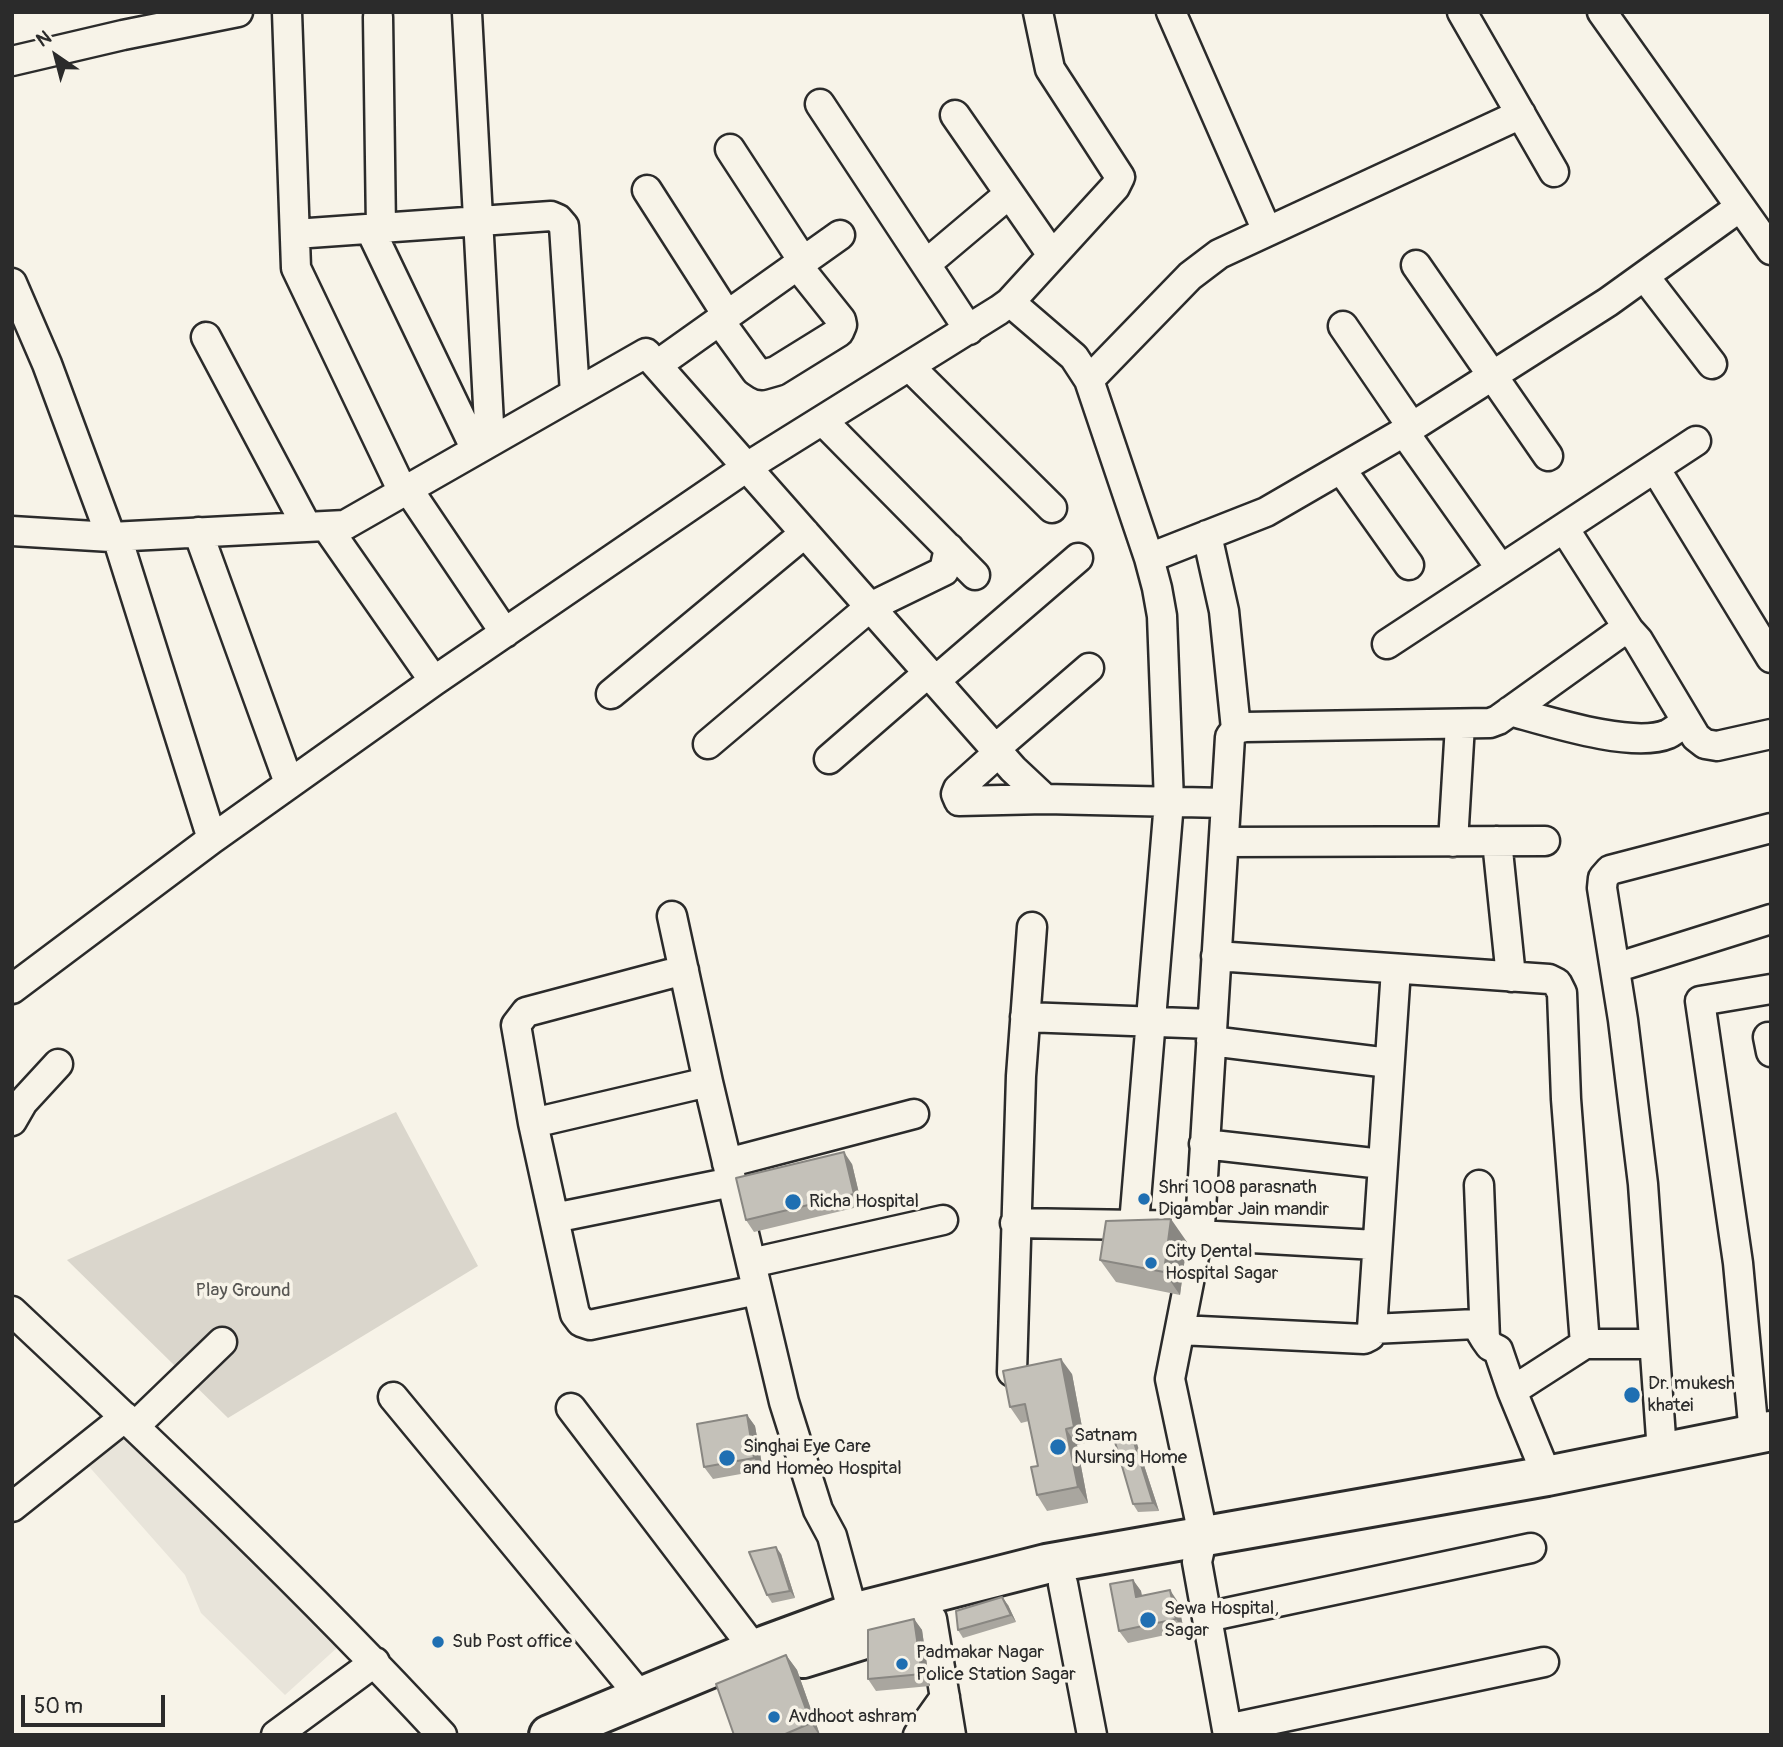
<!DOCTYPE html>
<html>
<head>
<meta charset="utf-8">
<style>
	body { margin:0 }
	#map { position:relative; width:1783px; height:1747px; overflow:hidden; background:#f7f3e8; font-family:Pangolin,sans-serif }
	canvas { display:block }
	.frame { position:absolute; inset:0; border:14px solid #2b2b2b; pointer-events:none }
	.north { position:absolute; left:21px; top:21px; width:70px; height:70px; -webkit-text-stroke:5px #f7f3e8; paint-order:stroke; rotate:325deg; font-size:19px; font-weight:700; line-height:28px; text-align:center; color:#2b2b2b }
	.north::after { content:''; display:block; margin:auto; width:24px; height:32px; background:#2b2b2b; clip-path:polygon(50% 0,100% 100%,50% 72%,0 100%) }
	.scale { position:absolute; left:21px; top:1695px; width:144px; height:32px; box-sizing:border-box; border:4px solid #2b2b2b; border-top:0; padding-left:9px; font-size:21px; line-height:24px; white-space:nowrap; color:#2b2b2b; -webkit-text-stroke:5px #f7f3e8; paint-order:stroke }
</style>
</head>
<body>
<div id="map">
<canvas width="1783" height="1747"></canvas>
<div class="frame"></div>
<div class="north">N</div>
<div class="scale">50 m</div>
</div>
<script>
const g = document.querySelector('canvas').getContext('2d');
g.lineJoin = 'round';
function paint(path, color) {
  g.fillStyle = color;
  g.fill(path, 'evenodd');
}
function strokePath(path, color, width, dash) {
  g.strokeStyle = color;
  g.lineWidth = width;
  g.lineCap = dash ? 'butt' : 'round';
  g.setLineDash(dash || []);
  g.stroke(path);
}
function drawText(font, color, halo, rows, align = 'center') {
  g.font = font + ' Pangolin,sans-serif';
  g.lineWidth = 7;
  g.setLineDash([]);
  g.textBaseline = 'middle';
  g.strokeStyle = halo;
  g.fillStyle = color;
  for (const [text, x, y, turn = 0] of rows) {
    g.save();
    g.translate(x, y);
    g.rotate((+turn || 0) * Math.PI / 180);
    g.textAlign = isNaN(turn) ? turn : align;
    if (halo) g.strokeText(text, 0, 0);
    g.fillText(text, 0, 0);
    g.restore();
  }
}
paint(new Path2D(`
	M122,1436L339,1646L285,1695L201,1613L185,1575L85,1462Z`), '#e8e4da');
paint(new Path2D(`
	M396,1112L478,1266L228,1418L67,1260Z`), '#dad6cc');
const minor = new Path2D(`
	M287,12L296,268L403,492
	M1171,12L1267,231
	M1462,12L1554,172
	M1602,12L1771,250
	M467,13L490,442
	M378,17L381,229
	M12,61L123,35L238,12
	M820,104L969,330
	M955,115L1052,255
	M730,149L803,261
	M647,190L727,315
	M370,229L476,450
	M295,234L551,216L558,219L564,226L575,393
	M926,264L1009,194
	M1416,265L1548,456
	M1645,277L1712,364
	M12,283L47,364L111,537
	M1010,302L1074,357L1089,380L1149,558L1157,588L1162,616L1169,802L1134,1224
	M719,320L756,371L762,375L776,371L839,332L842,325L841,320L797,265
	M1343,326L1412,427
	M206,337L307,527
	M657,365L840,235
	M910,367L1052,508
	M1089,380L1190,276L1219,254L1521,114
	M823,421L975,575
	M1404,432L1501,569
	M1655,468L1771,658
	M1341,469L1409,565
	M408,489L505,633
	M326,526L434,681
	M1564,528L1629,630
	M12,531L111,537L345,525L646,353L1013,769L1045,799L1226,803L1200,1226L1170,1379L1203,1535L1197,1562L1228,1735
	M198,532L289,783
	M1207,535L1224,611L1236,729
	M117,537L212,839
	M1149,558L1266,512L1404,432L1608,302L1740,207
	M1387,644L1696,441
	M935,681L1078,558
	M611,694L805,533
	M1510,711C1547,721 1633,749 1668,734C1674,731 1681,725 1686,721
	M708,744L870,607L944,571L949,548
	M995,749L1089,668
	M998,753L958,789L956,794L959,801L1045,799
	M829,759L928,673
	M1226,803L1230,737L1236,729L1245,727L1490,723L1498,720L1618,634L1629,630L1638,640L1696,737L1705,744L1717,746L1771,734
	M1497,841L1511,977
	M1224,842L1545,841
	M1453,842L1460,725
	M672,916L708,1082L784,1402L818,1510L832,1536L853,1613
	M1216,956L1549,979L1557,983L1562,993L1566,1099L1585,1344
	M1615,968L1771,919
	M684,970L526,1012L516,1025L533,1123L575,1314L581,1322L590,1325L757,1290
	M12,989L212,839L434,681L747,467L999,310L1010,302L1115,187L1120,177L1050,69L1038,12
	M1025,1017L1212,1024
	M1768,1037L1771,1052
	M1211,1041L1389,1063
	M12,1121L23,1102L58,1064
	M533,1123L708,1082
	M1204,1144L1382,1164
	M727,1163L914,1114
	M1479,1185L1485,1339L1490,1346L1498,1350L1512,1391L1585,1344H1654
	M554,1218L732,1182
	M1015,1223L1200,1226
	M1198,1235L1376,1245
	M751,1263L943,1220
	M12,1311C159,1449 305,1587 442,1735
	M1372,1329L1476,1324L1485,1339
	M1180,1330L1364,1339L1370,1336L1372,1329L1396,969
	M1012,1372L1021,1076L1032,927
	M1512,1391L1547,1476
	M393,1397L641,1697
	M571,1408L755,1650
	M135,1426L222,1342
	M1754,1435L1738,1263L1700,1001L1771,989
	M1662,1452L1643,1184L1623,1020L1602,888L1603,878L1610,870L1771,828
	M12,1507L125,1417
	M1063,1584L1092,1735
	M1207,1617L1531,1548
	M932,1619L951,1735
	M1227,1729L1544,1662
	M276,1735L375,1662
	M918,1735L945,1697`);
const highway = new Path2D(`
	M803,1658L916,1623
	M549,1735L766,1645L853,1613L1046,1564L1547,1476L1771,1431`);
strokePath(minor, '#2b2b2b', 33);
strokePath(highway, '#2b2b2b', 44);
strokePath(minor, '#f7f3e8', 28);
strokePath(highway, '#f7f3e8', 38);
paint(new Path2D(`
	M852,1164L862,1206L754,1232L746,1220Z
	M1187,1242L1180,1295L1116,1282L1100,1260Z
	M1072,1374L1085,1443L1077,1445L1088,1503L1047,1511L1037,1495L1038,1466L1029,1421L1021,1423L1010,1407Z
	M747,1415L755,1426L763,1470L713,1479L704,1467Z
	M1137,1444L1159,1511L1138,1512L1133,1504Z
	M781,1554L795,1598L772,1603L767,1595Z
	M1133,1580L1141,1591L1142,1596L1178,1602L1184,1631L1128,1643L1119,1631Z
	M1008,1605L1016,1622L963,1638L958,1630Z
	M914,1619L922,1630L930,1686L876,1691L868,1679Z
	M786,1655L797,1670L820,1735H734Z`), '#a9a69f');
paint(new Path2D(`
	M844,1152L852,1164L862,1206L854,1194Z
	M1171,1219L1187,1242L1180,1295L1164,1272Z
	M1061,1359L1072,1374L1085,1443L1074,1427Z
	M747,1415L755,1426L763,1470L754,1458Z
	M1066,1429L1077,1445L1088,1503L1078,1487Z
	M1132,1436L1137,1444L1159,1511L1153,1503Z
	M776,1547L781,1554L795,1598L790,1591Z
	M1133,1580L1141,1591L1144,1609L1136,1597Z
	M1170,1590L1178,1602L1184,1631L1176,1619Z
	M1002,1597L1008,1605L1016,1622L1011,1615Z
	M914,1619L922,1630L930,1686L922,1674Z
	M786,1655L797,1670L820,1735H819L811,1723Z`), '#898782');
const building = new Path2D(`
	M844,1152L854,1194L746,1220L736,1178Z
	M1171,1219L1164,1272L1100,1260L1106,1221Z
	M1061,1359L1074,1427L1066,1429L1078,1487L1037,1495L1031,1467L1038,1466L1025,1404L1010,1407L1003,1371Z
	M747,1415L754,1458L704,1467L697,1424Z
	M1132,1436L1153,1503L1133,1504L1115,1442Z
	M776,1547L790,1591L767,1595L749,1552Z
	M1133,1580L1136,1597L1170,1590L1176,1619L1119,1631L1110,1584Z
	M1002,1597L1011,1615L958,1630L956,1611Z
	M914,1619L922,1674L868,1679V1630Z
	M786,1655L811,1723L783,1735H734L716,1684Z`);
paint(building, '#c4c1b9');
strokePath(building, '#898782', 2);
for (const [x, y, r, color] of [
	[1144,1199,7,"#1f6fb2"],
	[793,1202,9,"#1f6fb2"],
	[1151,1263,7,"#1f6fb2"],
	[1632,1395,9,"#1f6fb2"],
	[1058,1447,9,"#1f6fb2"],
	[727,1458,9,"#1f6fb2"],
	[1148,1620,9,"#1f6fb2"],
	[438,1642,7,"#1f6fb2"],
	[902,1664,7,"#1f6fb2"],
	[774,1717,7,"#1f6fb2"]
]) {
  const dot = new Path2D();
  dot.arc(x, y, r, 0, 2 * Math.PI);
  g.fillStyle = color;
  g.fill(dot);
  strokePath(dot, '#f7f3e8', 2.5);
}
drawText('19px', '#2b2b2b', '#f7f3e8', [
	["Shri 1008 parasnath",1158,1188],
	["Digambar Jain mandir",1158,1210],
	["Richa Hospital",809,1202],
	["City Dental",1165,1252],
	["Hospital Sagar",1165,1274],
	["Dr. mukesh",1648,1384],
	["khatei",1648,1406],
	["Satnam",1074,1436],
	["Nursing Home",1074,1458],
	["Singhai Eye Care",743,1447],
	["and Homeo Hospital",743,1469],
	["Sewa Hospital,",1164,1609],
	["Sagar",1164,1631],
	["Sub Post office",452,1642],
	["Padmakar Nagar",916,1653],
	["Police Station Sagar",916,1675],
	["Avdhoot ashram",788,1717]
], 'left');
drawText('19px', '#575653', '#f7f3e8', [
	["Play Ground",243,1291]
]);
</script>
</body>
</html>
